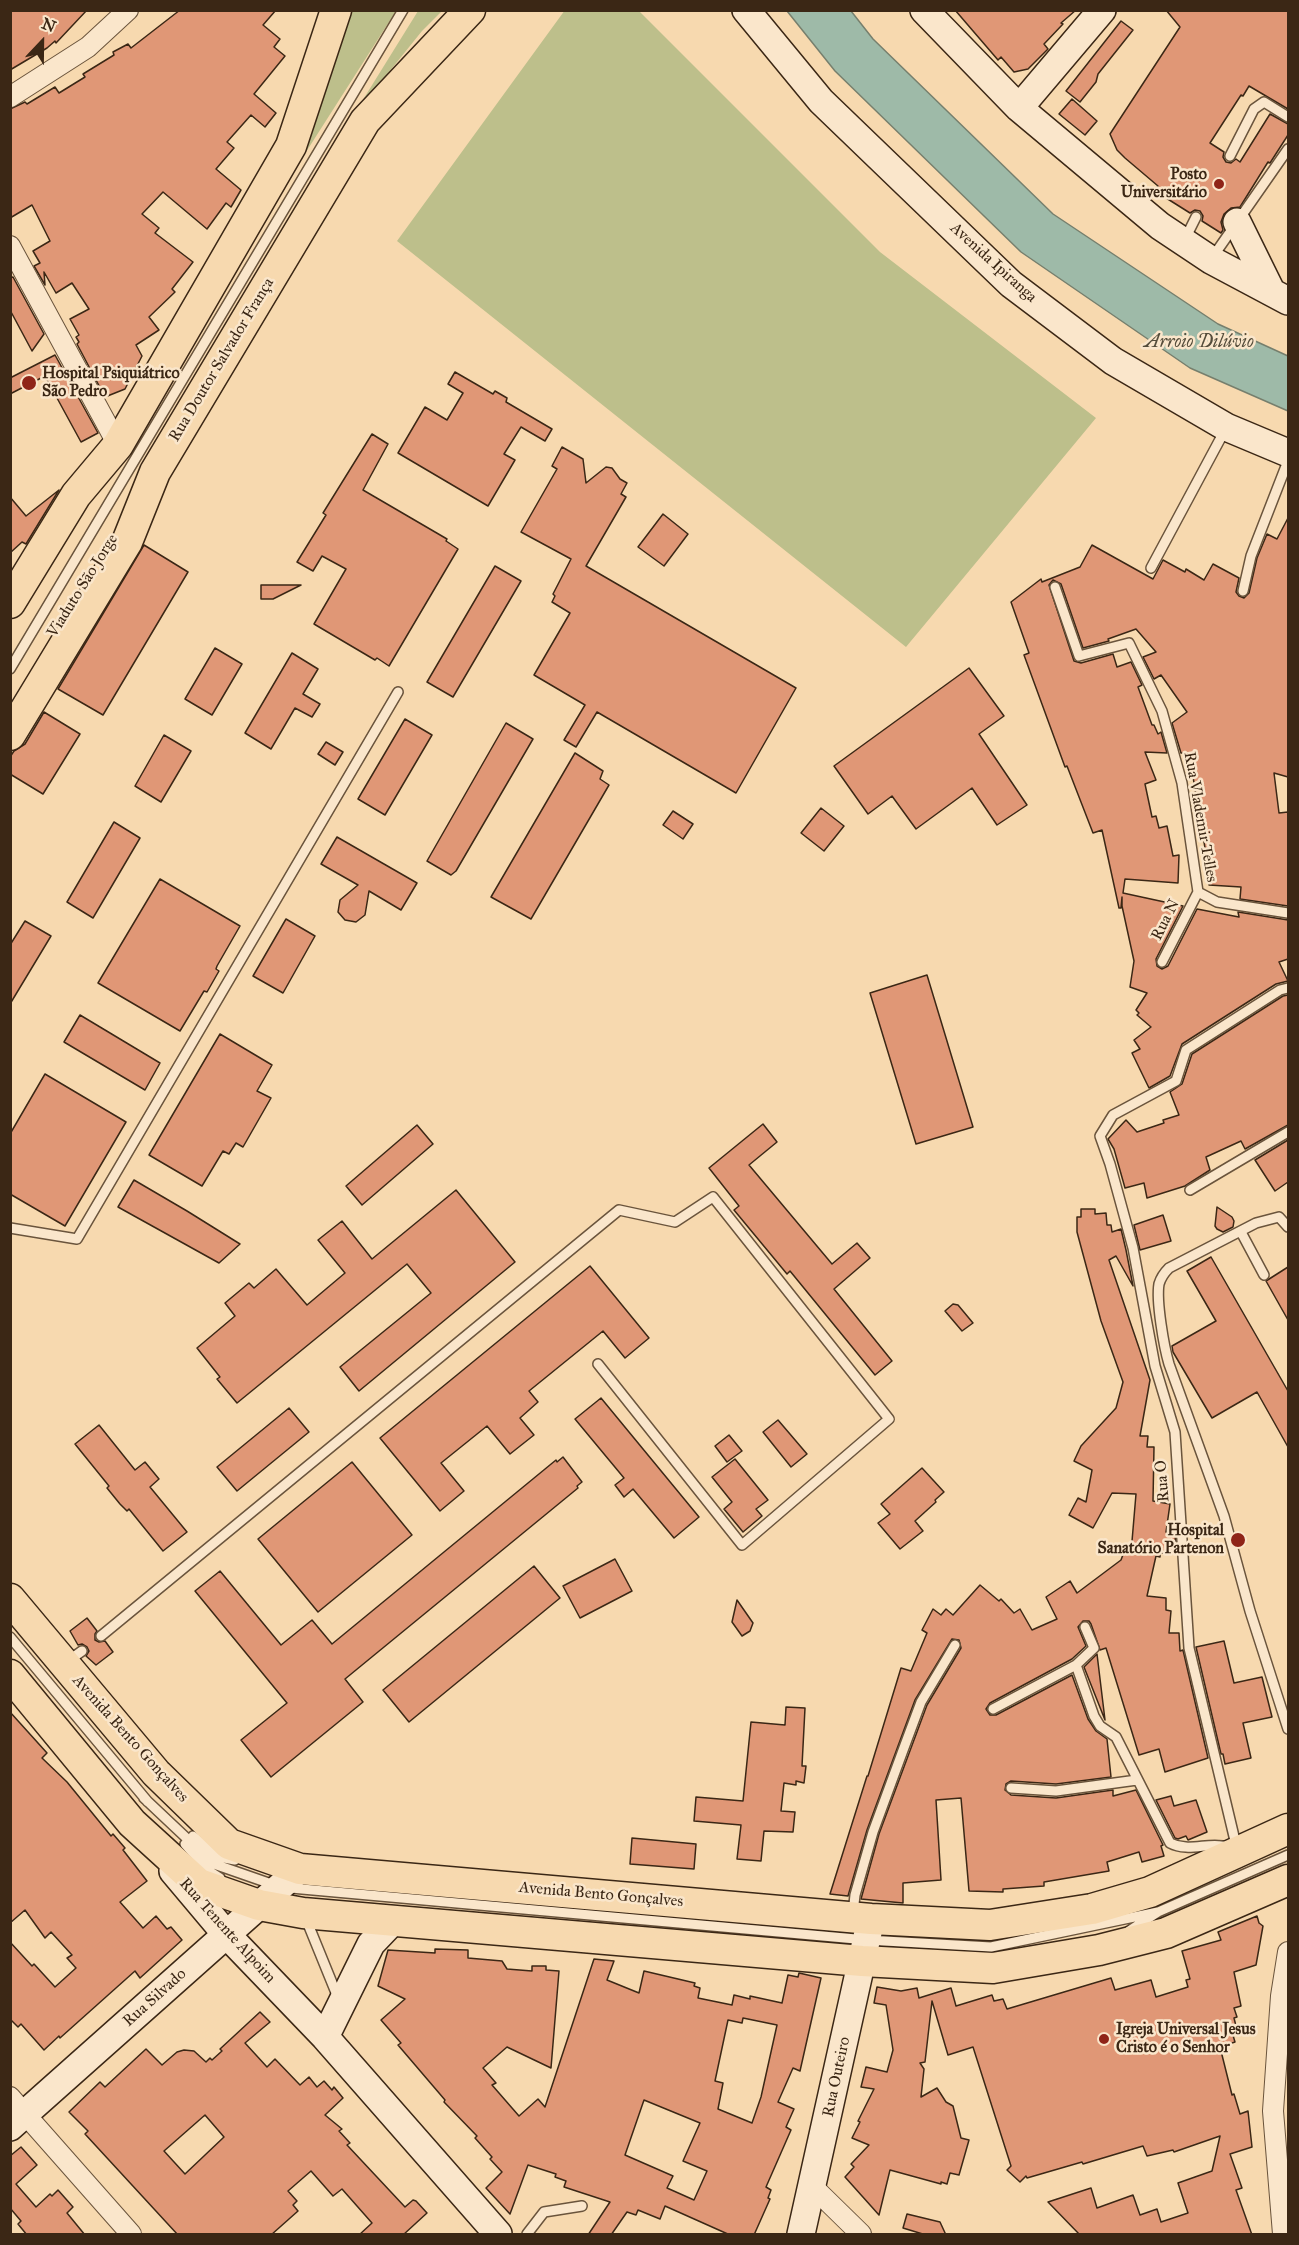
<!DOCTYPE html>
<html>
<head>
<meta charset="utf-8">
<style>
	body { margin:0 }
	#map { position:relative; width:1299px; height:2245px; overflow:hidden; background:#f7d9af; font-family:"IM FELL Great Primer",serif }
	canvas { display:block }
	.frame { position:absolute; inset:0; border:12px solid #3b2715; pointer-events:none }
	.north { position:absolute; left:12px; top:12px; width:60px; height:60px; -webkit-text-stroke:4px #fae6cb; paint-order:stroke; rotate:22deg; font-size:16px; font-weight:700; line-height:24px; text-align:center; color:#3b2715 }
	.north::after { content:''; display:block; margin:auto; width:21px; height:27px; background:#3b2715; clip-path:polygon(50% 0,100% 100%,50% 72%,0 100%) }
</style>
</head>
<body>
<div id="map">
<canvas width="1299" height="2245"></canvas>
<div class="frame"></div>
<div class="north">N</div>
</div>
<script>
const g = document.querySelector('canvas').getContext('2d');
g.lineJoin = 'round';
function paint(path, color) {
  g.fillStyle = color;
  g.fill(path, 'evenodd');
}
function strokePath(path, color, width, dash) {
  g.strokeStyle = color;
  g.lineWidth = width;
  g.lineCap = dash ? 'butt' : 'round';
  g.setLineDash(dash || []);
  g.stroke(path);
}
function drawText(font, color, halo, rows, align = 'center') {
  g.font = font + ' "IM FELL Great Primer",serif';
  g.lineWidth = 5;
  g.setLineDash([]);
  g.textBaseline = 'middle';
  g.strokeStyle = halo;
  g.fillStyle = color;
  for (const [text, x, y, turn = 0] of rows) {
    g.save();
    g.translate(x, y);
    g.rotate((+turn || 0) * Math.PI / 180);
    g.textAlign = isNaN(turn) ? turn : align;
    if (halo) g.strokeText(text, 0, 0);
    g.fillText(text, 0, 0);
    g.restore();
  }
}
paint(new Path2D(`
	M565,10L639,11L880,252L1096,418L906,647L397,241Z
	M350,11H396L306,152Z
	M418,11H442L422,31L351,119Z`), '#bdbf8b');
const water = new Path2D(`
	M787,11H851L873,39L1053,214L1218,324L1288,356V411L1190,368L1021,252L835,71Z`);
paint(water, '#9ebaa8');
strokePath(water, '#767f6d', 1.5);
const building = new Path2D(`
	M10,10H87L56,43L55,41L47,48L10,70Z
	M180,10H276L263,25L280,39L274,47L285,56L254,94L276,113L265,127L251,115L227,142L234,148L216,169L241,190L231,207L226,203L207,229L163,192L142,214L159,228L155,233L193,262L172,289L175,292L149,317L159,330L136,345L142,356L125,389L105,397L77,344L79,342L76,337L79,335L70,319L89,309L72,283L56,293L44,272L45,285L34,266L40,263L33,251L50,241L32,205L10,218V109L25,102L27,104L55,87L59,93L85,77L83,74L114,55L113,52L128,44L131,48Z
	M955,10H1076L1061,23L1063,24L1044,44L1048,49L1028,69L1014,72L1001,57L998,60Z
	M1166,10H1288V109L1249,86L1243,96L1241,95L1210,143L1224,152L1223,157L1226,162L1231,163L1236,159L1240,162L1270,114L1288,124V135L1270,163L1268,162L1240,207L1231,208L1224,214L1221,222L1223,230L1221,233L1202,221L1203,216L1200,211L1195,210L1190,213L1155,191L1158,186L1125,158L1117,150L1110,134L1180,27Z
	M1121,21L1133,30L1098,74L1096,82L1080,102L1066,91Z
	M1072,99L1097,121L1085,135L1059,114Z
	M13,277L44,334L32,351L10,310V278Z
	M55,355L98,433L81,442L45,376L10,394V378Z
	M455,372L493,394L495,391L507,398L506,402L552,429L545,441L521,427L504,454L515,460L488,506L398,453L425,407L447,420L463,393L448,384Z
	M372,434L388,444L363,490L447,539L446,541L458,549L389,666L377,658L375,660L314,624L346,569L322,556L313,571L297,562L326,515L323,513Z
	M562,447L583,459L586,483L606,467L612,468L620,479L627,483L621,494L626,497L586,566L796,688L736,793L597,712L576,747L564,740L585,705L534,675L570,613L552,602L555,596L553,594L571,559L521,532L557,469L552,466Z
	M59,490L26,544L22,542L10,553V497L26,516Z
	M663,514L688,534L664,566L638,547Z
	M1288,518V777L1274,773L1279,813L1288,812V906L1240,899L1241,887L1209,885L1205,848L1191,765L1188,753H1181L1172,723L1187,712L1161,675L1154,679L1143,657L1156,652L1136,629L1108,639L1109,641L1083,648L1061,584L1053,580L1049,585L1074,661L1081,663L1113,654L1117,667L1131,662L1142,685L1138,687L1152,725H1154L1158,734L1161,732L1167,753L1145,752L1156,780L1145,784L1152,817L1156,816L1159,828L1167,826L1173,856L1179,855L1178,883L1125,879L1123,893L1183,906L1156,959L1157,966L1162,969L1168,966L1197,909L1239,917L1238,912L1288,920V959L1279,962L1288,981L1276,984L1182,1044L1170,1076L1149,1088L1132,1053L1140,1049L1134,1040L1151,1027L1137,1015L1139,1013L1136,1010L1147,993L1130,987L1134,961L1122,906V897L1121,908H1119L1102,830L1093,833L1067,766L1065,767L1024,655L1029,653L1011,602L1041,579L1042,582L1080,567L1092,545L1153,579L1163,560L1185,572L1186,569L1204,580L1213,564L1239,578L1236,592L1239,596L1244,598L1249,593L1257,558L1267,534L1277,539Z
	M144,545L188,572L103,715L58,689Z
	M495,566L521,581L453,697L427,682Z
	M261,585H301L273,599H261Z
	M215,648L242,664L212,715L185,699Z
	M292,653L318,669L303,694L320,704L312,717L295,708L271,749L245,733Z
	M969,668L1004,716L979,734L1027,805L997,825L972,788L916,829L892,796L868,814L834,766Z
	M44,712L80,734L43,794L10,774V757L14,751L25,744Z
	M405,719L432,735L385,815L358,799Z
	M506,723L533,739L456,871L451,875L427,861Z
	M164,735L191,751L161,802L135,786Z
	M326,742L343,752L335,765L318,754Z
	M575,753L603,771L600,779L609,785L531,919L491,897Z
	M821,808L844,826L824,851L801,833Z
	M673,811L693,824L683,839L663,825Z
	M114,822L140,838L93,918L67,902Z
	M337,837L417,883L401,910L369,891L365,915L356,922L345,920L338,912L340,900L358,885L321,864Z
	M160,879L240,926L217,966L216,969L219,971L207,992L204,991L180,1031L98,983Z
	M286,919L315,936L283,993L253,976Z
	M25,921L51,936L10,1004V945Z
	M927,975L973,1127L916,1144L870,993Z
	M1288,995V1125L1245,1149L1241,1141L1206,1157L1210,1170L1185,1186L1147,1198L1144,1183L1125,1188L1114,1149L1108,1139L1126,1120L1137,1132L1164,1123L1163,1120L1179,1115L1170,1092L1182,1084L1192,1054L1283,996Z
	M80,1015L160,1063L145,1090L64,1042Z
	M220,1034L272,1065L257,1091L271,1098L243,1147L236,1143L229,1154L223,1151L202,1186L149,1155Z
	M45,1074L126,1122L65,1226L10,1194V1134Z
	M763,1124L777,1142L749,1165L832,1264L857,1243L870,1258L834,1289L892,1361L875,1375L790,1271L787,1274L734,1210L739,1206L709,1168Z
	M417,1125L433,1144L362,1205L346,1186Z
	M1288,1140V1182L1275,1191L1255,1160Z
	M134,1180L187,1211L240,1244L219,1263L118,1207Z
	M456,1190L515,1262L359,1391L340,1367L431,1293L407,1264L237,1403L217,1379L220,1377L197,1348L235,1316L225,1303L249,1283L254,1288L276,1269L307,1305L345,1273L318,1240L342,1221L372,1259Z
	M1217,1207L1232,1217L1234,1221L1233,1227L1223,1232L1217,1229L1215,1226Z
	M1081,1209H1095V1214L1106,1213L1107,1225H1111L1112,1232L1121,1229L1126,1250L1133,1286L1116,1256L1109,1260L1150,1380L1140,1436H1148L1147,1447H1154L1153,1501L1170,1504L1166,1532L1175,1534L1176,1554L1160,1553V1557L1156,1556L1147,1596L1166,1598V1610L1171,1611L1169,1633H1179L1180,1651L1183,1650L1208,1758L1165,1772L1159,1749L1139,1755L1106,1648L1100,1650L1091,1624L1089,1621H1083L1078,1627L1086,1646L1072,1659L990,1703L986,1709L990,1715H996L1072,1675L1088,1719L1096,1731L1107,1739L1111,1777L1056,1784L1011,1781L1006,1784L1005,1790L1011,1795L1056,1798L1113,1790V1796L1136,1790L1163,1845L1161,1846L1164,1856L1142,1862L1139,1852L1107,1862L1109,1871L1044,1882V1886L1003,1889V1892L969,1891L961,1798L936,1800L941,1880L903,1883V1903L861,1899L879,1834L927,1705L961,1648L959,1640L952,1639L915,1700L867,1830L848,1896L830,1894L867,1776H868L901,1668L911,1671L927,1633L922,1630L933,1609L941,1615L946,1609L953,1615L980,1585L999,1601L1001,1599L1014,1613L1020,1609L1032,1630L1057,1619L1046,1597L1070,1581L1077,1593L1121,1560L1124,1552L1131,1553L1136,1494L1112,1493L1093,1528L1069,1515L1078,1498L1086,1502L1092,1470L1074,1461L1081,1446L1116,1408L1123,1382L1101,1321L1077,1232V1217H1081Z
	M1163,1215L1171,1241L1140,1250L1134,1225Z
	M1211,1257L1288,1391V1447L1257,1392L1212,1418L1173,1352L1172,1346L1216,1321L1187,1271Z
	M590,1266L649,1338L625,1358L603,1331L529,1391L538,1402L520,1418L534,1435L510,1454L487,1426L441,1463L464,1491L440,1511L380,1438Z
	M1288,1267V1320L1266,1281Z
	M953,1304L958,1305L973,1323L962,1331L945,1311Z
	M601,1398L699,1517L674,1538L633,1489L624,1497L615,1485L624,1478L575,1419Z
	M289,1408L309,1432L237,1491L217,1467Z
	M778,1420L807,1454L791,1467L763,1432Z
	M99,1425L135,1470L145,1462L159,1479L150,1487L187,1532L163,1551L129,1509L127,1511L120,1504L107,1488L109,1486L75,1444Z
	M729,1435L742,1451L727,1462L715,1446Z
	M563,1457L582,1482L577,1486L578,1488L345,1679L363,1702L271,1777L241,1740L287,1703L195,1591L220,1571L281,1645L312,1620L332,1644L556,1460L557,1462Z
	M735,1459L768,1500L756,1509L762,1516L743,1532L724,1509L732,1502L712,1477Z
	M352,1462L412,1535L318,1612L258,1539Z
	M922,1468L944,1492L935,1500L936,1502L915,1521L923,1531L900,1549L878,1523L890,1514L881,1504Z
	M615,1559L632,1591L580,1618L563,1586Z
	M534,1566L560,1598L409,1722L383,1690Z
	M737,1600L753,1623L750,1631L742,1636L732,1622Z
	M87,1618L97,1631L95,1634V1640L99,1642L105,1641L113,1652L96,1665L86,1656L89,1651L87,1647L82,1644L78,1645L70,1631Z
	M1224,1641L1234,1683L1262,1677L1272,1717L1243,1723L1251,1758L1225,1764L1223,1754H1221L1196,1647Z
	M1097,1654L1105,1720L1084,1667Z
	M786,1707L805,1708L802,1766H806L804,1783L796,1781V1785L784,1783L781,1811L795,1812L793,1832L764,1831L761,1861L737,1859L741,1825L694,1821L696,1797L743,1801L751,1722L785,1725Z
	M10,1712L47,1753L42,1758L67,1782L111,1836L113,1834L125,1848L123,1850L147,1881L120,1902L143,1928L156,1916L167,1929L171,1927L182,1940L140,1978L135,1971L60,2038L59,2036L44,2050L21,2024L18,2027L10,2019V1942L32,1966L34,1964L55,1987L76,1968L67,1958L72,1955L51,1932L45,1938L25,1910L10,1923Z
	M1171,1796L1174,1806L1196,1800L1207,1832L1188,1840L1186,1836L1178,1839L1175,1838L1156,1800Z
	M632,1838L696,1844L694,1869L630,1864Z
	M1257,1916L1259,1923L1263,1926L1256,1965L1234,1972L1241,2006L1234,2008L1237,2017L1234,2018L1237,2030L1232,2032L1235,2042L1220,2047L1232,2095L1234,2094L1240,2114L1248,2111L1252,2147L1230,2154L1242,2188L1236,2190L1252,2235H1080L1048,2202L1091,2188L1097,2208L1133,2195L1140,2215L1157,2209L1161,2222L1188,2213L1178,2183L1212,2171L1220,2136L1174,2152L1173,2150L1147,2156L1143,2146L1083,2164L1082,2162L1027,2178L1026,2176L1020,2182L1007,2170L1011,2166L973,2047L948,2055L932,2001L925,2062L920,2063L924,2069L921,2097L937,2088L946,2102L953,2106L961,2138L969,2140L959,2175L950,2173L947,2184L941,2182V2184L890,2170L879,2215L845,2177L854,2167L851,2164L869,2145L852,2138L860,2122L858,2121L874,2089L861,2087L866,2067L887,2072L893,2050L886,2005L874,2003L877,1987L901,1991L917,1988L919,1998L951,1988L956,2006L992,1995L994,2001L1003,1999L1007,2009L1111,1978L1115,1990L1151,1980L1156,1997L1188,1987L1186,1980L1190,1979L1182,1951L1221,1940L1218,1932Z
	M435,1949L468,1950V1958L502,1961L507,1969L532,1971V1966H546V1970L559,1971L551,2068L507,2047L483,2068L496,2083L492,2085L519,2116L538,2099L545,2107L594,1959L614,1961L607,1980L639,1993L644,1971L695,1983L694,1986L700,1988L698,1998L732,2005L734,1995L750,1999V1996L782,2003L788,1975L798,1977L799,1973L821,1978L800,2071L793,2068L778,2102L794,2109L786,2127L791,2130L766,2187L771,2190L768,2198L770,2199L754,2235H730L665,2206L660,2219L638,2210L636,2215L627,2212L611,2235H588L610,2202L564,2187L566,2181L555,2177L556,2174L528,2165L510,2214L486,2188L502,2172L490,2159L492,2157L475,2138L477,2136L444,2102L445,2100L398,2045L401,2043L381,2020L405,1999L378,1986L388,1950L435,1953ZM743,2018L777,2025L761,2097L752,2123L718,2109L723,2083L715,2081L728,2020L742,2023ZM644,2100L700,2123L683,2161L707,2171L694,2200L667,2188L673,2176L625,2155Z
	M260,2012L270,2022L245,2043L267,2067L275,2059L300,2085L309,2077L317,2087L324,2081L332,2090L334,2087L343,2098L325,2115L342,2129L339,2131L350,2143L347,2145L405,2207L413,2200L416,2201L427,2213L403,2235H359L372,2223L342,2189L333,2196L311,2171L288,2191L297,2201L293,2205L298,2211L271,2235H178L85,2134L88,2131L69,2112L100,2082L105,2087L146,2049L162,2065L177,2052L184,2050L194,2051L206,2062L210,2058L212,2060L222,2051L220,2049ZM205,2115L224,2137L185,2174L164,2151Z
	M21,2147L37,2165L16,2184L36,2207L50,2194L52,2196L58,2190L73,2207L67,2213L85,2235H27L18,2224L21,2221L10,2208V2156Z
	M907,2214L940,2222L946,2235H926L903,2228Z`);
paint(building, '#e09776');
strokePath(building, '#3b2715', 1.5);
const lane = new Path2D(`
	M1230,156L1254,109L1264,102L1288,117
	M1185,239L1196,217
	M1212,258L1288,149
	M1151,568L1225,430
	M1055,587L1079,656L1129,643L1162,711L1182,783L1198,892
	M1243,591L1251,556L1288,461
	M10,669L403,10
	M1198,892L1217,902L1288,913
	M1162,962L1198,892
	M1190,1190L1288,1132
	M1288,1227L1279,1217L1256,1223L1169,1268C1164,1273 1161,1277 1159,1284C1156,1301 1164,1347 1169,1364L1224,1516L1250,1611L1288,1729
	M10,1228L77,1239L398,692
	M1241,1232L1264,1275
	M101,1636L619,1210L675,1222L713,1197L889,1419L742,1545L598,1364
	M10,1637L148,1802
	M68,1661L82,1651
	M1076,1665L1094,1716L1100,1726L1116,1737L1170,1843C1189,1853 1209,1841 1228,1847
	M993,1709L1076,1665L1094,1648L1085,1627
	M1011,1788L1056,1791L1137,1780
	M144,1798L214,1864L280,1887L867,1940L991,1947L1158,1912
	M193,1836L219,1857L235,1860
	M185,1844L209,1871L220,1878
	M1237,1849L1189,1648L1175,1432L1155,1366L1133,1248L1110,1164L1100,1136L1113,1115L1176,1081L1186,1050L1280,990L1288,988
	M853,1913L855,1895L873,1832L902,1753L921,1702L955,1645
	M306,1919L339,2000
	M1129,1931L1158,1912L1288,1855
	M527,2234L544,2212L582,2206`);
const street = new Path2D(`
	M10,97L88,47L128,10
	M10,246L118,445
	M10,2097L131,2234
	M813,2187L861,2234
	M1283,2234L1273,2111L1281,1996L1288,1952`);
const secondary = new Path2D(`
	M746,10L821,101L1011,284L1113,361L1226,427L1288,453
	M924,10L1019,108L1160,226L1211,260L1288,301
	M1019,108L1102,10
	M1237,222L1271,291
	M173,1871L226,1934L325,2037L498,2234
	M325,2037L371,1944L392,1922
	M10,2127L300,1869
	M801,2234L871,1919`);
const primary = new Path2D(`
	M10,603L76,495L118,445L291,146L336,10
	M10,735L127,542L155,472L365,121L470,10
	M10,1599L156,1773L229,1844L300,1869L871,1919L990,1925L1092,1909L1150,1892L1288,1829
	M10,1675L132,1823L199,1884L259,1905L303,1913L862,1961L993,1968L1099,1950L1166,1933L1288,1880`);
strokePath(lane, '#6a543c', 12);
strokePath(street, '#6a543c', 22);
strokePath(secondary, '#3b2715', 30);
strokePath(primary, '#3b2715', 33);
strokePath(lane, '#fae6cb', 9);
strokePath(street, '#fae6cb', 20);
strokePath(secondary, '#fae6cb', 27);
strokePath(primary, '#f7d9af', 30);
for (const [x, y, r, color] of [
	[1219,184,6,"#8f2418"],
	[29,383,8,"#8f2418"],
	[1238,1540,8,"#8f2418"],
	[1104,2039,6,"#8f2418"]
]) {
  const dot = new Path2D();
  dot.arc(x, y, r, 0, 2 * Math.PI);
  g.fillStyle = color;
  g.fill(dot);
  strokePath(dot, '#fae6cb', 2);
}
drawText('bold 16px', '#3b2715', '#fae6cb', [
	["Posto",1207,175],
	["Universitário",1207,193],
	["Hospital Psiquiátrico",42,374,"left"],
	["São Pedro",42,392,"left"],
	["Hospital",1224,1531],
	["Sanatório Partenon",1224,1549],
	["Igreja Universal Jesus",1116,2030,"left"],
	["Cristo é o Senhor",1116,2048,"left"]
], 'right');
drawText('16px', '#3b2715', '#fae6cb', [
	["Avenida Ipiranga",993,263,42],
	["Rua Doutor Salvador França",222,360,-59],
	["Viaduto São Jorge",83,586,-58],
	["Rua Vlademir Telles",1200,817,80],
	["Rua N",1166,920,-63],
	["Rua O",1163,1481,-94],
	["Avenida Bento Gonçalves",130,1739,48],
	["Avenida Bento Gonçalves",601,1895,5],
	["Rua Tenente Alpoim",227,1931,48],
	["Rua Silvado",155,1998,-42],
	["Rua Outeiro",837,2077,-78]
]);
drawText('italic 18px', '#544c3a', '#fae6cb', [
	["Arroio Dilúvio",1199,343]
]);
</script>
</body>
</html>
